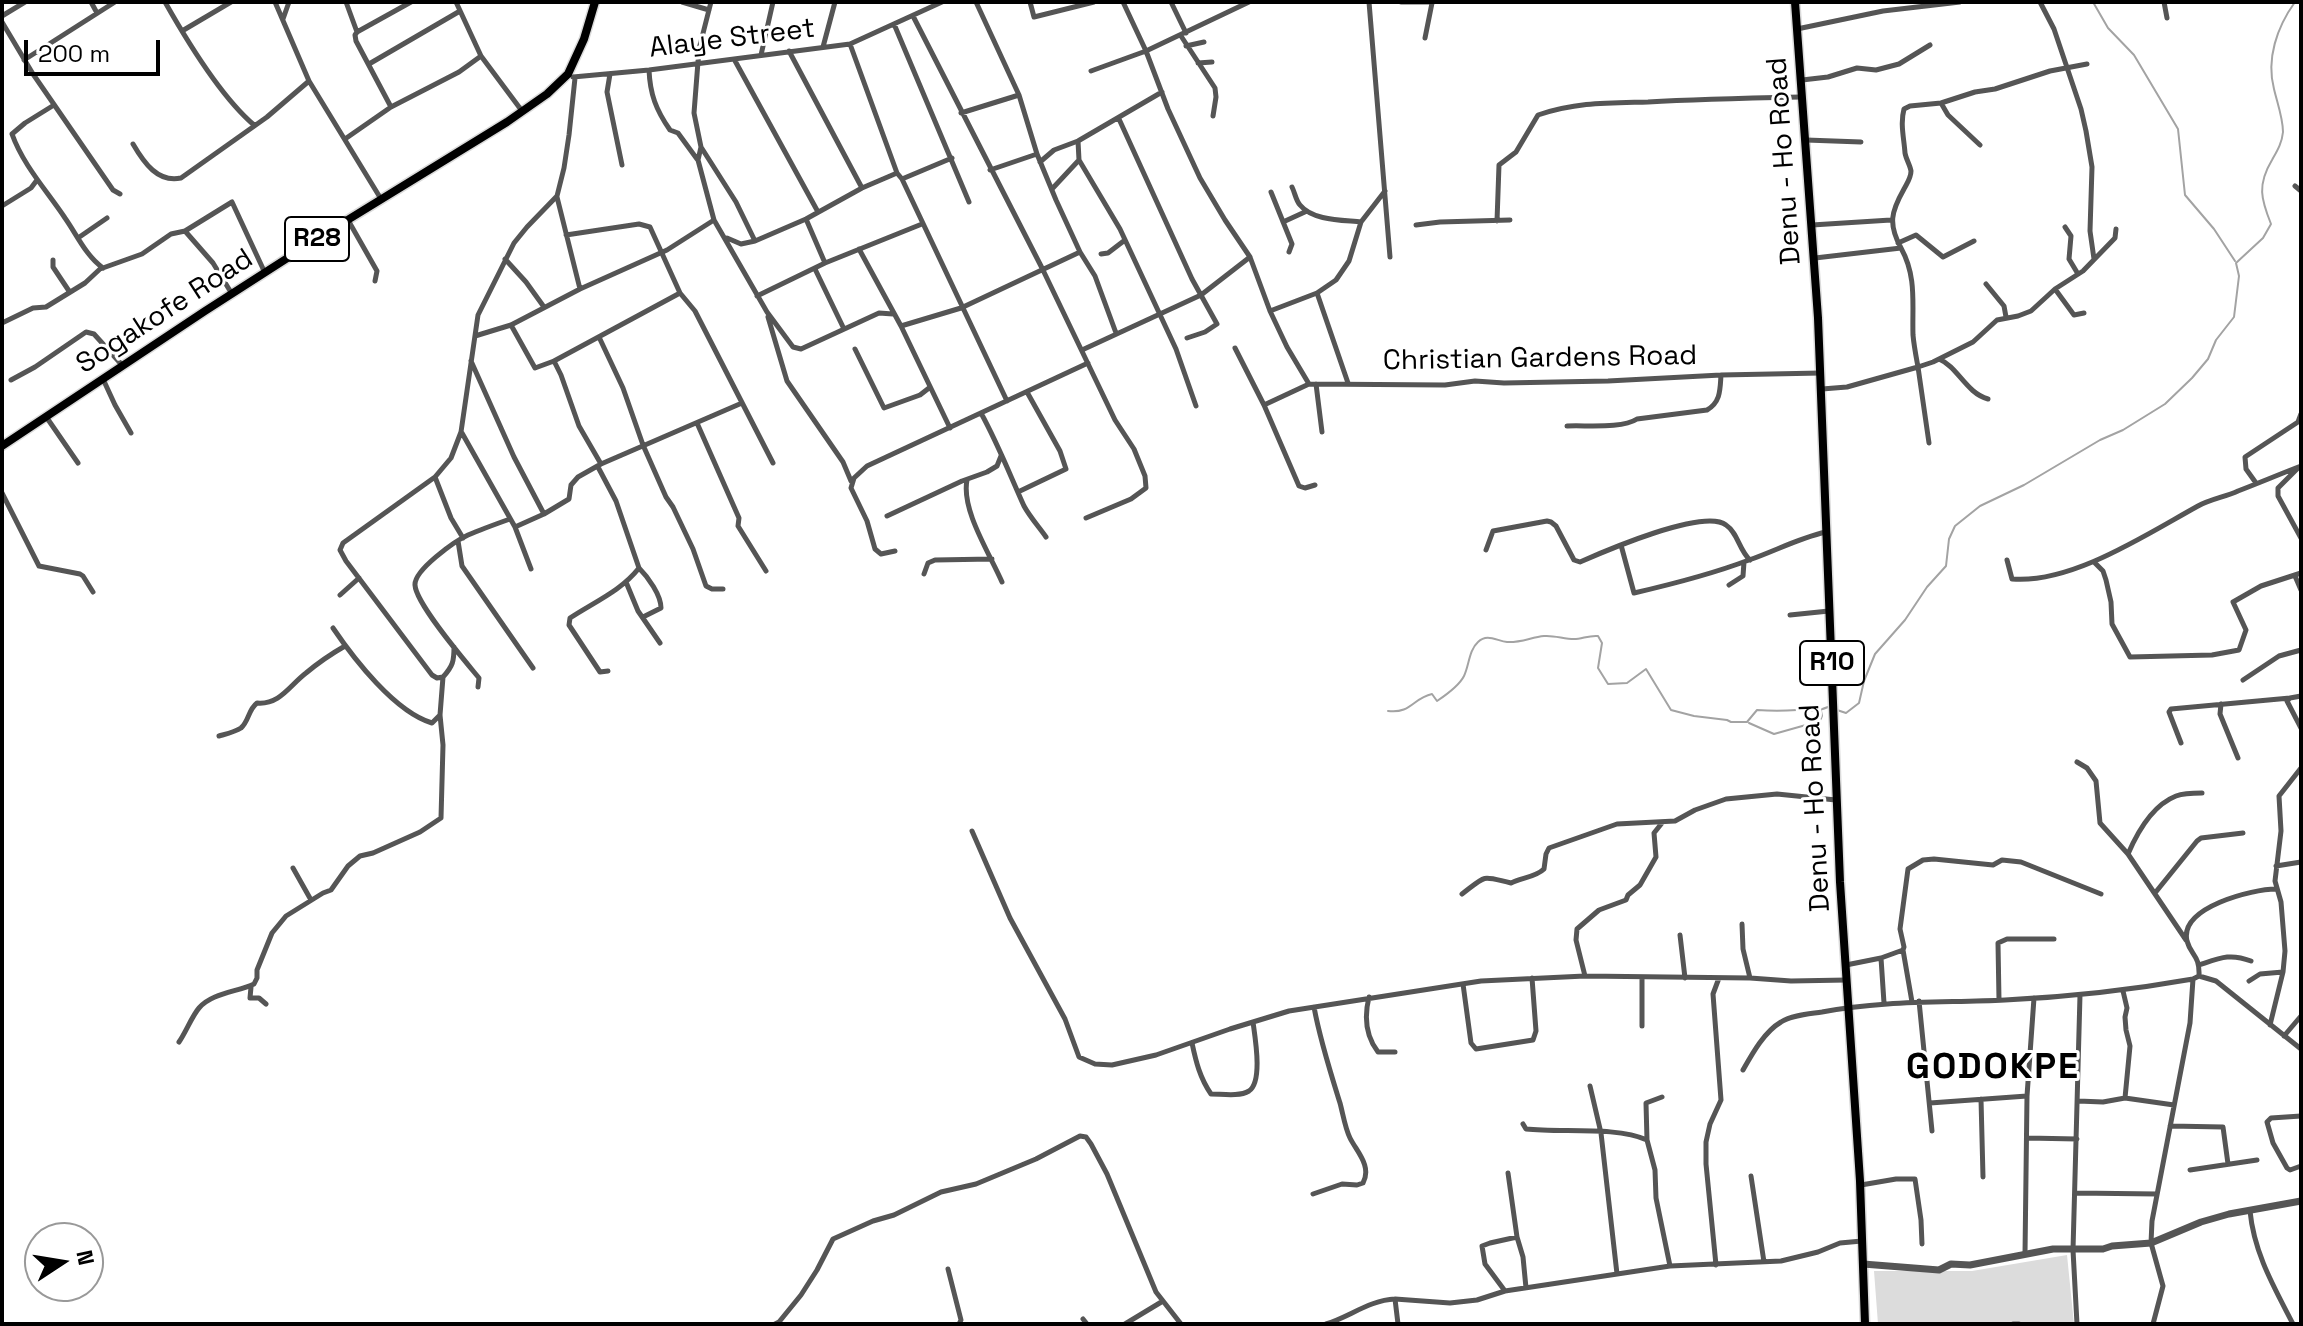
<!DOCTYPE html>
<html>
<head>
<meta charset="utf-8">
<style>
	body { margin:0 }
	#map { position:relative; width:2303px; height:1326px; overflow:hidden; background:#fff; font-family:"Space Grotesk",sans-serif }
	canvas { display:block }
	.frame { position:absolute; inset:0; border:4px solid #000; pointer-events:none }
	.north { position:absolute; left:24px; top:1222px; width:80px; height:80px; box-sizing:border-box; background:#fff; border:2px solid #999; border-radius:50%; rotate:78deg; font-size:22px; font-weight:700; line-height:32px; text-align:center; color:#000 }
	.north::after { content:''; display:block; margin:auto; width:28px; height:36px; background:#000; clip-path:polygon(50% 0,100% 100%,50% 72%,0 100%) }
	.scale { position:absolute; left:24px; top:40px; width:136px; height:36px; box-sizing:border-box; border:4px solid #000; border-top:0; padding-left:10px; font-size:24px; line-height:28px; white-space:nowrap; color:#000; -webkit-text-stroke:6px #fff; paint-order:stroke }
</style>
</head>
<body>
<div id="map">
<canvas width="2303" height="1326"></canvas>
<div class="frame"></div>
<div class="north">N</div>
<div class="scale">200 m</div>
</div>
<script>
const g = document.querySelector('canvas').getContext('2d');
g.lineJoin = 'round';
function paint(path, color) {
  g.fillStyle = color;
  g.fill(path, 'evenodd');
}
function strokePath(path, color, width, dash) {
  g.strokeStyle = color;
  g.lineWidth = width;
  g.lineCap = dash ? 'butt' : 'round';
  g.setLineDash(dash || []);
  g.stroke(path);
}
function drawText(font, color, halo, rows, align = 'center') {
  g.font = font + ' "Space Grotesk",sans-serif';
  g.lineWidth = 6;
  g.setLineDash([]);
  g.textBaseline = 'middle';
  g.strokeStyle = halo;
  g.fillStyle = color;
  for (const [text, x, y, turn = 0] of rows) {
    g.save();
    g.translate(x, y);
    g.rotate((+turn || 0) * Math.PI / 180);
    g.textAlign = isNaN(turn) ? turn : align;
    if (halo) g.strokeText(text, 0, 0);
    g.fillText(text, 0, 0);
    g.restore();
  }
}
paint(new Path2D(`
	M2067,1255L2074,1324H1878L1874,1271H1972Z`), '#dcdcdc');
strokePath(new Path2D(`
	M2093,2L2108,28L2134,55L2178,129L2185,195L2214,229L2235,261
	M1837,710L1846,713L1859,703L1864,681L1875,654L1905,620L1927,587L1946,566L1949,539L1955,526L1980,506L2024,485L2100,440L2123,430L2165,404L2192,378L2208,359L2216,340L2234,317L2239,276L2236,263L2263,238L2271,224C2261,199 2257,185 2272,160C2277,151 2282,143 2283,132C2283,118 2277,102 2274,89C2266,59 2277,27 2295,2
	M1388,711C1411,714 1413,698 1432,694L1437,701C1446,695 1459,686 1464,676C1469,666 1469,650 1478,642C1487,633 1497,641 1507,642C1520,643 1532,637 1544,636C1554,635 1564,639 1574,639C1582,639 1589,635 1598,636L1602,643L1598,668L1608,684L1627,683L1646,669L1671,710L1694,716L1727,720L1731,722H1747L1757,710C1771,711 1783,711 1797,710C1812,709 1810,714 1828,707
	M1749,723L1774,734L1820,721L1822,716L1821,711`), '#a3a3a3', 2);
const primary = new Path2D(`
	M1795,2L1818,318L1840,882L1860,1181L1865,1324
	M2,446L205,311L328,232L507,122L547,94L568,74L584,39L595,2`);
strokePath(primary, '#dbdbdb', 11);
strokePath(new Path2D(`
	M91,2L97,13
	M165,2C187,41 220,96 254,125
	M275,2L309,81
	M346,2L357,32
	M456,2L481,56L522,111
	M682,2L709,10
	M711,2L699,49L694,113L701,147L736,202L755,241
	M976,2L1019,95L1037,154L1056,200L1080,252L1095,276L1116,333
	M1030,2L1034,17L1094,2
	M1123,2L1146,51L1249,2
	M1171,2L1186,33
	M1369,2L1390,257
	M1401,2H1433
	M2040,2L2054,29L2081,109L2086,131L2092,167L2090,231L2094,259
	M2164,2L2167,18
	M2,16L25,2
	M913,16L1042,268L1115,420L1134,449L1145,476L1146,488L1131,499L1086,518
	M283,19L289,2
	M2,22L33,74L113,190L120,194
	M894,24L969,202
	M1797,29L1883,11L1960,2
	M182,31L231,2
	M1181,36L1215,88L1216,97L1213,116
	M1425,38L1432,3
	M850,44L897,173L902,179L1007,401
	M1186,46L1204,42
	M823,47L835,2
	M789,51L862,188
	M761,55L773,2
	M734,59L818,212
	M24,60L115,2
	M1198,63L1212,62
	M369,64L460,11
	M649,70C650,94 656,110 670,130L678,133L697,159
	M1091,71L1146,51L1168,109L1200,178L1225,220L1250,257L1270,311L1287,347L1309,384
	M610,74L607,92L622,165
	M573,77L649,70L850,44L942,2
	M1802,80L1828,77L1857,68L1876,70L1899,64L1930,45
	M1941,103L1948,115L1980,145
	M54,105L25,123L12,134C23,165 47,191 65,218C77,235 86,256 103,268
	M391,107L356,41L355,35L357,32L411,2
	M961,113L1019,95
	M1119,119L1192,279L1217,324L1205,332L1187,338
	M345,139L391,107L459,72L481,56
	M1806,140L1861,142
	M1078,141L1079,160L1120,229L1176,349L1196,406
	M133,144C144,163 158,183 181,178L267,117L309,81L381,199
	M701,147L698,160L714,220L767,312L793,347L801,349L879,313L893,314
	M1040,162L1054,150L1078,141L1162,92
	M990,170L1037,154
	M902,179L952,158
	M2295,186L2301,191
	M1292,187C1295,193 1296,201 1300,205C1313,221 1343,220 1361,222
	M1052,189L1079,160
	M1271,192L1292,244L1289,252
	M557,197L580,289
	M2,206L31,188L37,180
	M806,219L825,263
	M348,220L377,271L375,281
	M1497,221L1499,165L1516,152L1538,115C1577,102 1607,103 1648,102C1699,99 1751,98 1802,97
	M1283,222L1307,211
	M1416,225L1440,222L1510,220
	M1812,225L1891,220
	M2065,227L2071,236L2069,259L2078,274
	M185,231L213,263L232,294
	M566,235L639,224L650,227L680,293L695,311L773,463
	M78,238L107,218
	M727,238L741,244L755,241L806,219L862,188L897,173
	M1898,243L1916,235L1943,257L1974,241
	M1901,248C1888,224 1891,212 1904,189C1907,183 1911,178 1911,171C1910,165 1906,159 1905,153C1904,138 1900,124 1904,109L1910,106L1941,103L1975,92L1995,89L2050,71L2087,64
	M859,249L901,326L950,428
	M1101,254L1108,253L1125,240
	M1815,258L1901,248C1917,277 1912,304 1913,335C1914,346 1916,356 1918,367L1847,387L1822,389
	M505,259L526,282L544,307
	M53,260V267L69,291
	M815,269L844,329
	M1986,284L2004,306L2006,317
	M2055,289L2074,315L2084,313
	M1317,293L1348,383
	M757,296L825,263L922,224
	M1270,311L1317,293L1336,280L1349,261L1361,222L1385,191
	M768,317L787,381L843,462L851,481
	M2,323L33,308L46,307L85,283L100,269L142,254L171,234L185,231L232,202L265,273
	M511,325L535,368L554,361L561,375L579,426L601,464
	M901,326L961,308L1080,252
	M475,336L511,325L580,289L667,250L714,220
	M599,337L623,388L643,445L666,497L673,507L693,549L706,586L712,589H723
	M1235,348L1264,405L1299,486L1305,488L1315,485
	M855,349L884,408L920,395L929,388
	M1082,350L1201,295L1250,257
	M1939,359C1958,367 1966,393 1988,399
	M471,361L514,457L544,514L515,527
	M554,361L680,293
	M103,379L115,405L131,433
	M11,380L35,367L86,332L94,334L122,365
	M1316,384L1322,432
	M1264,405L1309,384L1445,385L1475,381L1504,383L1608,381L1721,375L1821,373
	M981,413C998,444 1010,475 1024,506C1030,517 1039,527 1046,537
	M47,418L78,463
	M697,423L739,518L738,526L766,571
	M1567,426C1586,425 1622,429 1637,419L1707,410C1721,402 1720,389 1721,375
	M462,433L515,527L531,569
	M1929,443L1918,367L1933,362L1973,342L1997,320L2018,316L2031,311L2055,289L2083,271L2115,238L2116,229
	M598,467L616,501L639,568C648,577 661,595 661,608L643,617
	M2298,468L2278,488V496L2301,538
	M435,477L451,518L463,538
	M967,480C961,510 990,554 1002,582
	M2256,483L2246,469L2245,457L2298,422L2301,414
	M1020,491L1066,469L1060,451L1027,392
	M2,493L39,566L80,574L83,576L93,592
	M544,514L569,499L571,485L578,477L601,464L742,403
	M887,516L962,481L987,472L997,466L1001,456
	M458,541L462,566L533,668
	M1621,545L1634,593C1673,584 1712,574 1749,560C1775,551 1799,538 1826,532
	M1486,550L1493,531L1547,521L1551,522L1556,526L1574,560L1580,562C1605,551 1704,508 1726,525C1738,533 1739,550 1750,560
	M895,551L881,554L875,549L867,521L851,488L854,478L867,466L1088,363
	M2007,560L2012,579C2072,584 2147,534 2198,506C2211,499 2225,497 2238,491C2259,483 2280,474 2301,466
	M2094,562L2103,571L2106,580L2111,602L2112,624L2130,657L2212,655L2239,650L2246,630L2233,602L2261,586L2301,573
	M924,574L928,563L935,560L992,559
	M2295,576L2301,590
	M626,582L638,611L660,643
	M1729,585L1743,576L1744,562
	M340,595L359,578
	M1790,615L1829,611
	M333,628C354,659 395,712 432,723L440,715
	M454,647C454,661 453,666 443,677L437,678L432,675L346,561L340,550L343,543L435,477L451,458L461,432L478,315L514,243L527,227L557,196L564,168L569,135L575,78
	M608,671L600,672L569,625L570,618C594,602 621,591 639,568
	M2243,680L2279,656L2301,650
	M478,687L479,678C465,661 416,604 415,585C414,570 455,541 468,535C482,529 496,524 510,519
	M2301,696L2290,698L2287,701L2301,728
	M2221,704L2220,714L2238,758
	M219,736C226,734 235,732 241,728C249,721 248,710 257,703C280,705 290,685 306,673C318,663 331,654 345,646
	M2181,743L2169,712L2171,709L2290,698
	M2077,762L2087,768L2096,781L2100,823L2128,854L2186,940
	M972,831L1010,918L1065,1019L1079,1057L1095,1064L1112,1065L1156,1055L1230,1029L1289,1011L1481,981L1585,976L1750,978L1791,981L1847,980
	M2128,854C2137,833 2153,805 2176,796C2184,793 2194,793 2202,793
	M2276,866L2301,862
	M293,868L311,900
	M2155,893L2197,841L2201,838L2243,833
	M1462,894C1488,874 1481,876 1511,883C1521,878 1536,877 1544,869L1546,854L1549,848L1617,824L1675,821L1695,810L1726,799L1777,794L1836,800
	M1742,924L1743,949L1750,978
	M1680,935L1685,978
	M1903,950L1912,1002
	M1881,958L1884,1003
	M1846,965L1881,958L1903,950L1904,947L1900,929L1908,869L1923,860L1934,859L1993,865L2002,860L2021,862L2101,894
	M2199,965C2220,958 2230,953 2251,961
	M1585,976L1576,940L1577,929L1599,910L1626,900L1628,895L1640,885L1656,857L1654,833L1662,823
	M2199,976C2200,955 2191,956 2187,941C2179,907 2253,889 2276,889
	M2249,981L2260,974L2283,972
	M1463,984L1471,1043L1476,1049L1533,1040L1536,1031L1532,978
	M251,987L250,998H259L266,1004
	M1369,997C1364,1017 1365,1035 1378,1052H1395
	M1999,1000L1998,943L2007,939H2054
	M1919,1001L1932,1131
	M2270,1025L2283,972L2285,951L2281,902L2275,881L2281,831L2279,796L2301,768
	M1642,1026V977
	M2284,1036L2301,1016
	M179,1042C186,1032 192,1016 199,1008C212,993 237,992 254,984L257,978V970L272,933L286,916L323,893L331,890L348,866L360,856L373,853L420,832L441,818L443,745L440,715L443,677
	M1192,1043C1196,1062 1200,1078 1211,1094C1222,1094 1239,1097 1249,1091C1263,1082 1255,1037 1253,1022
	M1743,1070C1752,1054 1764,1032 1781,1022C1792,1015 1809,1014 1822,1012C1883,1000 1944,1003 2005,1000C2068,997 2131,990 2193,979L2199,976L2216,981L2301,1049
	M1590,1086L1601,1133L1617,1274
	M2125,1098L2174,1105
	M1981,1099L1983,1177
	M2078,1101L2103,1102L2125,1098L2130,1046L2126,1030L2125,1017L2127,1008L2123,991
	M1930,1103L2027,1096
	M2301,1116L2271,1118L2267,1122L2273,1143L2287,1168L2290,1170L2301,1166
	M1523,1124L1526,1129C1561,1133 1616,1126 1647,1140L1655,1170L1656,1198L1670,1266
	M2170,1126L2223,1127L2228,1164
	M2027,1138L2077,1139
	M1647,1140L1646,1103L1662,1097
	M2190,1170L2257,1160
	M1508,1173L1517,1237L1523,1257L1526,1288
	M1751,1176L1764,1262
	M1861,1185L1896,1179H1915L1921,1220L1922,1244
	M2076,1193L2157,1194
	M1313,1194L1342,1184L1357,1185L1363,1183C1372,1166 1357,1152 1350,1138C1345,1128 1343,1114 1340,1103C1330,1071 1320,1040 1314,1007
	M2250,1211C2254,1253 2274,1287 2293,1324
	M2025,1254L2027,1096L2034,998
	M1716,1265L1706,1164V1142L1710,1124L1721,1100L1713,994L1719,978
	M948,1269L961,1320L959,1324
	M1505,1291L1485,1264L1482,1246L1490,1243L1517,1237
	M1083,1319L1087,1324
	M775,1324L779,1322L801,1295L817,1270L833,1239L873,1221L894,1215L941,1192L976,1184L1036,1159L1080,1136L1086,1137L1091,1144L1107,1174L1156,1292L1181,1324
	M1125,1324L1163,1301
	M1326,1324C1349,1317 1370,1300 1395,1299
	M1398,1324L1395,1299L1450,1303L1477,1300L1505,1291L1670,1266L1781,1261L1818,1252L1840,1243L1862,1241
	M2013,1324H2019
	M2077,1324L2073,1250L2080,995
	M2153,1324L2163,1286L2151,1243L2152,1221L2190,1023L2193,979`), '#555', 5);
strokePath(new Path2D(`
	M1863,1264L1939,1270L1951,1264L1970,1265L2053,1249H2103L2112,1246L2151,1243L2201,1222L2229,1214L2301,1201`), '#555', 7);
strokePath(primary, '#000', 8);
for (const [x, y, w] of [
	[317,239,64],
	[1832,663,64]
]) {
  const box = new Path2D();
  box.roundRect(x - w / 2, y - 22, w, 44, 6);
  g.fillStyle = '#fff';
  g.fill(box);
  strokePath(box, '#000', 2);
}
drawText('bold 26px', '#000', null, [
	["R28",317,239],
	["R10",1832,663]
]);
drawText('28px', '#000', '#fff', [
	["Alaye Street",732,39,-7],
	["Denu - Ho Road",1785,161,-94],
	["Sogakofe Road",165,312,-33],
	["Christian Gardens Road",1540,359,-1],
	["Denu - Ho Road",1816,808,-93]
]);
g.letterSpacing = '2px';
drawText('bold 36px', '#000', '#fff', [
	["GODOKPE",1993,1068]
]);
g.letterSpacing = '0px';
</script>
</body>
</html>
